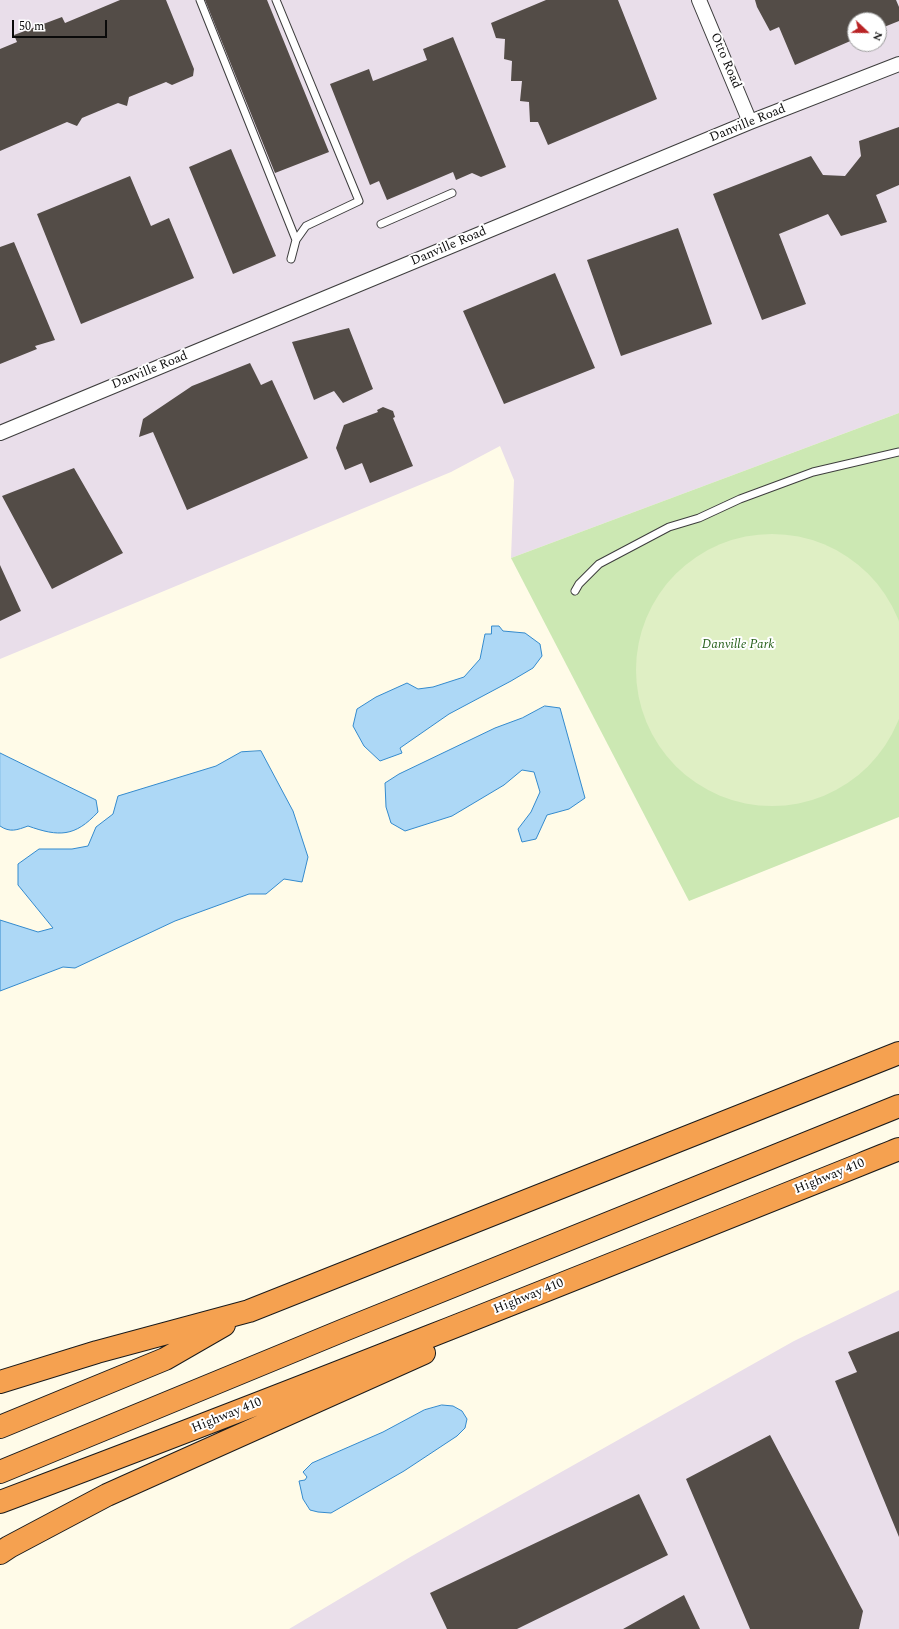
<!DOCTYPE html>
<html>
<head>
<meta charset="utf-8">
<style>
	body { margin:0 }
	#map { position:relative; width:899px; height:1629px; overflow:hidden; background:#fffbe8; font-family:Spectral,serif }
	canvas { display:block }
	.north { position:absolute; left:847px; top:12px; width:40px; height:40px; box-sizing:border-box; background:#fff; border:1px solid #9d9d9d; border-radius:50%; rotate:112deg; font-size:11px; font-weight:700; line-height:16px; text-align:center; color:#0a0a0a }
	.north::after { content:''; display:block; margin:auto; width:14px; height:18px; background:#b92325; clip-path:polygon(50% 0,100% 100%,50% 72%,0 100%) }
	.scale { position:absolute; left:12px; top:20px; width:95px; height:18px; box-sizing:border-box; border:2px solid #0a0a0a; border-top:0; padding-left:5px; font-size:12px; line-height:14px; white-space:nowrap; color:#0a0a0a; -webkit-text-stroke:3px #fff; paint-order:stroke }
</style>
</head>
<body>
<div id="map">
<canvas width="899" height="1629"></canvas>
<div class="north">N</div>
<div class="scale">50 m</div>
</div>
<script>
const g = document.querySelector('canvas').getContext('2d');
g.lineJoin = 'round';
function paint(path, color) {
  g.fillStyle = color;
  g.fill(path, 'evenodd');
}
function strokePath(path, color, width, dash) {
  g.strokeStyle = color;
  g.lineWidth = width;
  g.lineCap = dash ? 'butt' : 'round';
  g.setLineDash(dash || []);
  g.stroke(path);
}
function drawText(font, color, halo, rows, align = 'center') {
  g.font = font + ' Spectral,serif';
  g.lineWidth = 4;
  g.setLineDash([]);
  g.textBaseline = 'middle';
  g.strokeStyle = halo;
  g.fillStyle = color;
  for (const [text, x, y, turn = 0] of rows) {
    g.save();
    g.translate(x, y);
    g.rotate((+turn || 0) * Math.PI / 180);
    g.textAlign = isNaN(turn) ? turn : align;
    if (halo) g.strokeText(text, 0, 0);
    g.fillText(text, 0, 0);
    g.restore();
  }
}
paint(new Path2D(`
	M0,0H899V413L511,558L514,480L500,446L451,472L0,659ZM855,20H879V44H855Z
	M899,1290V1629H289L412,1556L794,1341Z`), '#e9deea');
paint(new Path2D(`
	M899,413V817L689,901L511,558Z`), '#cce8b3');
paint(new Path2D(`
	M636 670a136 136 0 1 1 272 0a136 136 0 1 1-272 0Z`), '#dfefc4');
const water = new Path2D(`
	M492,626H499L503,631L525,633L540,644L542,656L533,668L511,681L449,714L400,748L402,753L380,761L364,746L353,726L357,709L376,697L407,683L418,689L433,687L464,677L480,659L485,634H491Z
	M545,706L560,708L585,798L569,809L547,815L536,839L522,842L518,829L531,812L540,792L534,772L522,770L504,785L452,816L405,831L391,823L386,807L385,783L399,774L495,728L522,718Z
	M261,751L293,811L308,857L302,882L284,879L266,894H249L175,921L75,968L63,967L0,991V920L38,932L53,928L18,885V864L39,849H72L88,846L96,827L113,814L118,796L216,766L241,752Z
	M0,753L96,800L98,812C75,837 59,837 28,826C17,830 10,833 0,826Z
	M442,1405L453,1406L462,1411L467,1419L465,1428L457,1436L404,1471L331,1513L318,1512L310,1510L303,1499L299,1481L305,1480L307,1477L303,1472L312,1463L383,1432L424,1410Z`);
paint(water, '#add8f6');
strokePath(water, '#348acd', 1);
paint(new Path2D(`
	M120,0H166L194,69L193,76L172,85L166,82L129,97L127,106L118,103L82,118L77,126L67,122L0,151V49L17,42L14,35L62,17L65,23Z
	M205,0H267L329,152L275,173Z
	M546,0H618L657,99L548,145L538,122H530L529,102L520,101L522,81H511L512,61L504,59L505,39L496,38L491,23Z
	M755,0H896L899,7V21L879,29V20H855V39L795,65L779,27L770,31L757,7Z
	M453,37L506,167L481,177L472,173L456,180L453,172L387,200L379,181L370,185L330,84L369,69L373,81L427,60L423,49Z
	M899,127V185L876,195L887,222L841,236L828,214L779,234L806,304L762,320L713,194L811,156L823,175L845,176L861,156L859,141Z
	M231,149L276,256L233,274L189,167Z
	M130,176L151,226L169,218L194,278L81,324L37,214Z
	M678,228L712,324L621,356L587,260Z
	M14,242L55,340L35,346L37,349L0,364V247Z
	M555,273L595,368L504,404L463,311Z
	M349,328L373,389L343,403L334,391L314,400L292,342Z
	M250,363L261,385L272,380L308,458L187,510L153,432L139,437L143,419L192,386Z
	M383,407L393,411L395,417L393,418L413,466L370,483L362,463L345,470L336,448L344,425L378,412L377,410Z
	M74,468L123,553L52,589L2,496Z
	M0,565L21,611L0,621Z
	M899,1331V1537L835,1381L857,1372L848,1352Z
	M770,1435L863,1611L859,1629H750L686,1479Z
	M639,1494L668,1555L517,1629H447L430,1593Z
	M684,1595L700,1629H623Z`), '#534c47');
const service = new Path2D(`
	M200,0L296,240
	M276,0L359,201L306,226L296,240L291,259
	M381,224L452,193
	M575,591L579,584L599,564L669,527L699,518L740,499L813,472L899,452`);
const minor = new Path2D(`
	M699,0L750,122
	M0,433L750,122L899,64`);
const motorway = new Path2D(`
	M0,1382L97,1352L249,1311L899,1053
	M0,1427L165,1359L224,1325
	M0,1472L344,1330L899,1106
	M0,1502C302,1389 600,1269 899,1149
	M0,1553L9,1547L107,1495L424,1353`);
strokePath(service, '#3d3d3d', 9);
strokePath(minor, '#3d3d3d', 16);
strokePath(motorway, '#1b1b1b', 24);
strokePath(service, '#fff', 7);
strokePath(minor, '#fff', 14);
strokePath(motorway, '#f5a150', 22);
drawText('13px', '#0a0a0a', '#fff', [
	["Otto Road",725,61,67],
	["Danville Road",748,124,-22],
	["Danville Road",449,247,-23],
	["Danville Road",150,371,-22],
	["Highway 410",830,1177,-22],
	["Highway 410",529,1297,-22],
	["Highway 410",227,1416,-22]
]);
drawText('italic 13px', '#28611c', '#fff', [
	["Danville Park",738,645]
]);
</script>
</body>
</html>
